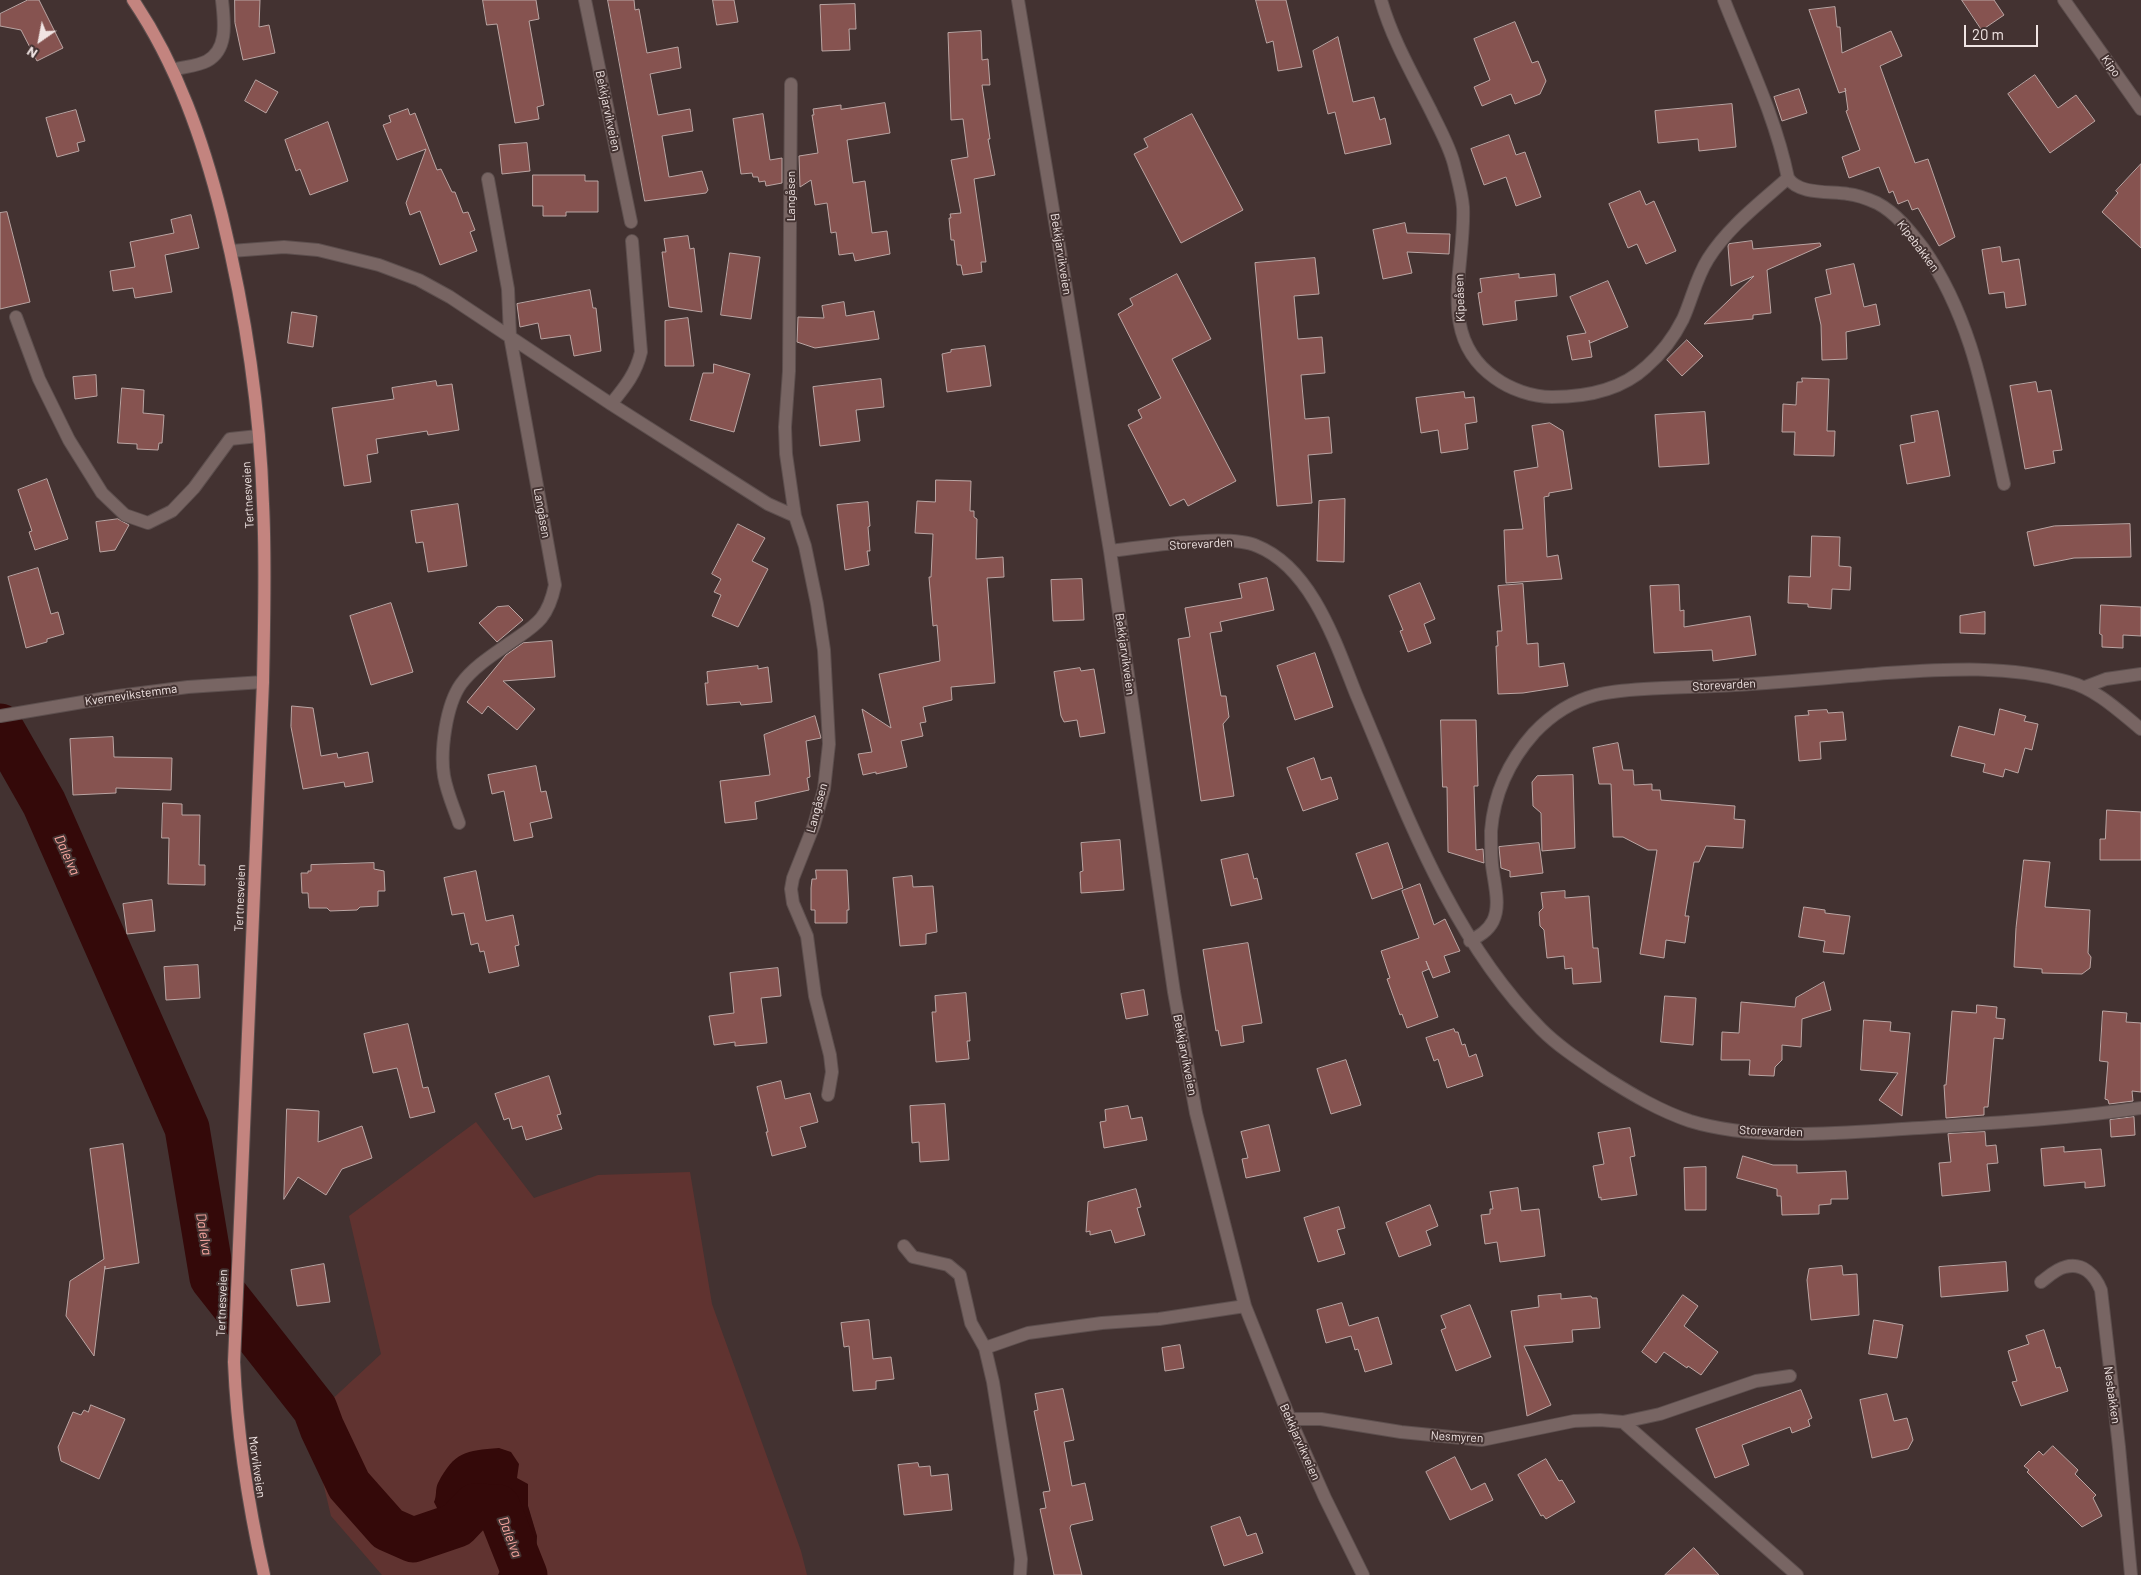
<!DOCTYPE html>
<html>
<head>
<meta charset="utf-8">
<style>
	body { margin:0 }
	#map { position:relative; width:2141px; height:1575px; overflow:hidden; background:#433231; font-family:Barlow,sans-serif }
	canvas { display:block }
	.north { position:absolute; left:15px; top:15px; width:50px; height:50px; -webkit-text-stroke:4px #433231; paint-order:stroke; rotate:213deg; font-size:14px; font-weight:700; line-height:20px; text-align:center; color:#f0e4e3 }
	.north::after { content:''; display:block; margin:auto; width:18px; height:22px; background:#f0e4e3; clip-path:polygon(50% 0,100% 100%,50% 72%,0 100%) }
	.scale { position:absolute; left:1964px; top:25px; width:74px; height:22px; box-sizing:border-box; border:2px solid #f0e4e3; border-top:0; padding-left:6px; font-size:15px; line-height:18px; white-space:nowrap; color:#f0e4e3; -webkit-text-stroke:4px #433231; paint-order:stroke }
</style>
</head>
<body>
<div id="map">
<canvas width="2141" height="1575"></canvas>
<div class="north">N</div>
<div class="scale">20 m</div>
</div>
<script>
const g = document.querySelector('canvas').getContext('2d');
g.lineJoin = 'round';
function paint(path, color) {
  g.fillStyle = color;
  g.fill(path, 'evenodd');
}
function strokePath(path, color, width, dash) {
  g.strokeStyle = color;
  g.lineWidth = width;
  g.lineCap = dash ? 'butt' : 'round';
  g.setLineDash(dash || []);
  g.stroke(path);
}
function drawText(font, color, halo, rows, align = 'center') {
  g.font = font + ' Barlow,sans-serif';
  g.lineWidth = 4;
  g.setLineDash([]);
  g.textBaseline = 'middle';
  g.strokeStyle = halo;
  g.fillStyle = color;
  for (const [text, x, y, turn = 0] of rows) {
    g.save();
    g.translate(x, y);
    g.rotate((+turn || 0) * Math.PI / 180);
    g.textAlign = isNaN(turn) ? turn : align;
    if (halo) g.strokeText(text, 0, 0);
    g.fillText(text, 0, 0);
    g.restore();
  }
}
paint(new Path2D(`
	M476,1122L534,1198L598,1175L690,1172L712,1304L801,1551L807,1575H535L537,1537L528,1506V1485H437C436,1501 445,1515 457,1525L470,1523L487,1514L497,1518L501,1569L498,1575H382L331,1516L316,1453L327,1404L381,1354L349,1216Z`), '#603330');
paint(new Path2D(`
	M499,1448L511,1452L519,1464L517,1478L528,1484V1506L537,1536L535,1575H498L501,1569L497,1517L486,1514L470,1523L457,1525L437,1508L434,1502C437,1496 435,1489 438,1483C455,1451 465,1451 499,1448Z`), '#340909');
strokePath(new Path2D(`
	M0,726L44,803L187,1128L212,1278L315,1409L322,1428L349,1485L388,1529L413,1540L457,1525L475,1506L498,1507L525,1575`), '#340909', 45);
const building = new Path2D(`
	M28,0H39L63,48L37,61L21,30L0,26V14Z
	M235,0H260L259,27L269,25L275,53L243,60L235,23Z
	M483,0H536L539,19L529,21L544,105L537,107L539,119L515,123L497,24L487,25Z
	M608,0H634L635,10L639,9L647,53L678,47L681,68L650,74L658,115L690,109L693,131L662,136L669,177L702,171L708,190L706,193L645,201Z
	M713,0H734L738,22L717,25Z
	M1256,0H1286L1302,67L1278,71L1273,41L1267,43Z
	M1962,0H1994L2004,15L1982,30Z
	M855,4L856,29H849L850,50L822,51L820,5Z
	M1835,7L1837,27H1840L1842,53L1891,31L1902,56L1880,66L1915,163L1928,159L1955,237L1939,246L1918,208L1912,210L1908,200L1898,204L1893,191L1889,193L1879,167L1849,178L1842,157L1860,150L1846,111L1848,110L1845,88L1846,91L1839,93L1809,10Z
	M1515,22L1532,63L1538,61L1546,81L1540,94L1515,104L1511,94L1482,106L1474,87L1490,80L1474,39Z
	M981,31L982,60L988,59L990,85H982L990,139H988L995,175L974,179L986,262H981L982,272L963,275L961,265H957L954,240H951L949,218H951L950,214L961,213L951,160L968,157L963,119L951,120L948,33Z
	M1338,37L1353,102L1374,97L1380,120L1385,118L1391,144L1345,154L1335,112L1328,114L1313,51Z
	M2035,75L2058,108L2076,95L2095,121L2050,153L2008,94Z
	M256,80L278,92L266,113L245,101Z
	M1799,89L1807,113L1782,121L1774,97Z
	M885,103L890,133L847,140L853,183L865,181L872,233L887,231L890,254L855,261L853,253L839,255L836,232L831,233L827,203L815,205L811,180L800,187L799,156L818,153L812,115H814L813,109L841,105V109Z
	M1732,104L1736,147L1699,151L1698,139L1658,143L1655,111Z
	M408,109L410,115L415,113L437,170L441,169L452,192H455L463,213L468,212L475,230L470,232L477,251L440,265L420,211L410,215L406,203L426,149L397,160L383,125L391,122L389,116Z
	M76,110L85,141L77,143L79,151L57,157L46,118Z
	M763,114L770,160L782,158V183L766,186L765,181L759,182L758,177H753L752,173L741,174L733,119Z
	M1192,114L1243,210L1181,243L1134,154L1148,147L1144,139Z
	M328,122L348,181L310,195L300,169L296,171L285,140Z
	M1509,135L1516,155L1525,152L1541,197L1516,206L1506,177L1484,185L1471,149Z
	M527,143L530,171L502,174L499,145Z
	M2141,164V248L2102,212L2118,193L2116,191Z
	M533,175H585V181H598V212H566V216H543V206H533Z
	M1640,191L1646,205L1654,201L1676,251L1646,264L1637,244L1628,248L1609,204Z
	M7,212L30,302L0,309V213Z
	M191,215L199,248L165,255L172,292L135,298L133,288L113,291L110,271L135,267L130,242L174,233L171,220Z
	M1405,223L1407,233L1450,234L1449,254L1407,252L1412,273L1383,279L1373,230Z
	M688,236L690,249L694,248L702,312L669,307L662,252H666L664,239Z
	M1752,241L1753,249L1820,243L1821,246L1767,270L1771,313L1753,315V319L1704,324L1754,276L1731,286L1728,246L1729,244Z
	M2000,247L2002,262L2019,259L2026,305L2006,308L2004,292L1989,294L1982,250Z
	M730,253L760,257L751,319L721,315Z
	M1315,258L1319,294L1294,296L1298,339L1322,337L1325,373L1301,375L1305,419L1329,417L1332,453L1308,455L1312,503L1277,506L1255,263Z
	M1854,264L1864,307L1876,304L1880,325L1846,332L1847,359L1822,360L1821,325L1815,298L1831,294L1826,270Z
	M1177,274L1211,339L1172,359L1236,481L1188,506L1184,499L1170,506L1128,425L1142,418L1138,410L1161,398L1118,314L1133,305L1130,299Z
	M1519,274V278L1555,274L1557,296L1515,301L1517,320L1483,325L1478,293L1482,292L1480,279Z
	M1608,281L1628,327L1590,343L1589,340L1592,357L1572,360L1567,336L1586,333L1570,297Z
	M590,290L593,308H596L601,351L574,356L570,335L541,339L538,323L520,327L517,304Z
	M844,302L846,316L874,311L879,339L815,348L797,342L798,317L824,318L822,306Z
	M292,312L317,316L313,347L288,343Z
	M688,318L694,366H665V321Z
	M1687,340L1703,356L1682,376L1667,360Z
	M985,346L991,386L947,392L942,354L951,352V350Z
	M714,364L750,374L734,432L690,420L703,373H713Z
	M96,375L97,396L75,399L73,377Z
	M1802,378L1829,379L1827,431H1835L1834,456L1794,455L1795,432H1782L1783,404L1796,405L1797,382H1802Z
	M881,379L884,407L856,410L860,441L820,446L813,387Z
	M436,381L437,386L452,384L459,430L428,435L427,431L376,439L378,453L367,455L371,482L344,486L332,408L394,399L392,388Z
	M2036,382L2038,392L2051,390L2062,450L2053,451L2055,463L2025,469L2010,386Z
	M122,388L144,390L143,413L164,415L162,443H159L158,450L137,449V444L118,443Z
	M1464,392L1465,398L1474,397L1477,422L1465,424L1468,449L1441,453L1438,430L1421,433L1416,398Z
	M1938,411L1950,476L1907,484L1900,445L1915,442L1911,416Z
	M1705,412L1709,464L1659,467L1655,415Z
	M1550,423L1563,431L1572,489L1549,493V496L1544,497L1547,557L1558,555L1562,579L1506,583L1504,530L1523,529L1514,471L1538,467L1532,426Z
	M47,479L68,539L35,550L29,532L32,531L18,490Z
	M936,480L971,481L970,511H974V517L977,519L976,559L1003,557L1004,577L987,578L995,683L951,687L952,700L923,707L926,722L920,723L923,736L901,741L907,767L876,774V772L863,775L858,754L872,752L862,709L891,728L879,674L940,661L937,625L933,626L929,577H931L933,534L915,533L917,501L935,502Z
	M1345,499L1344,562L1317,561L1319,501Z
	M868,502L870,526L868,527L870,551H867L869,565L845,570L837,505Z
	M458,504L467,566L428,572L423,542L416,543L411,511Z
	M118,519L129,525L115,550L100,552L96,522Z
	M738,524L765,538L752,561L768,569L738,627L712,616L721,595L714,592L721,579L712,574Z
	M2130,524L2131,557L2074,558L2034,566L2027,532L2054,526Z
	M1812,536L1840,537L1839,566L1851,567L1850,590L1832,589L1831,609L1808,607V604L1788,603L1789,576L1810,577Z
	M38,568L51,614L58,612L64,634L47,639V642L26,648L8,577Z
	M1267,578L1274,610L1220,622L1222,631L1210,633L1221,696H1226L1229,717L1223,724L1234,796L1201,801L1178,639L1190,637L1185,608L1242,598L1239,584Z
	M1082,579L1084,620L1053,621L1051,580Z
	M1420,583L1435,619L1424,624L1431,643L1408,652L1400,631L1403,630L1389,596Z
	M1523,584L1527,644L1538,643L1539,667L1564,663L1568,686L1523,693L1498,694L1496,646H1498L1497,631H1502L1498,586Z
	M1679,585L1680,611L1684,610V627L1750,616L1756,655L1713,661L1712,650L1654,653L1650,586Z
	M391,603L413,672L371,685L350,616Z
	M2101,605L2141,607V636L2123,635V648L2102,647V635L2100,634Z
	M509,606L523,620L497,642L479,623L497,607Z
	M1985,612V634L1960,633V616Z
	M552,641L555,677L503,681L535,709L517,730L488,706L482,714L467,702L506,655L523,643Z
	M1315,653L1333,707L1295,720L1277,666Z
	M758,666V669L768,667L772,702L741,705L740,702L707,705L705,683H708L707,672Z
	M1080,668L1081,671L1094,669L1105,733L1080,737L1077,720L1064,722L1061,716L1054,672Z
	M292,706L313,708L321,756L337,753L338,758L368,752L373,782L345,787L344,782L303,789L291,727Z
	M2000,709L2026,716L2024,721L2038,724L2032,750L2025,748L2018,773L2005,769L2003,777L1983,772L1985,764L1951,756L1959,726L1994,735Z
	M1827,710L1828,713L1843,712L1846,740L1820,742L1821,759L1799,761L1795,716L1809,715L1808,711Z
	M815,716L821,738L806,741L809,765L810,777L807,778L809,790L755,802L757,819L725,823L720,781L770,775L764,735Z
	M1441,720H1476L1478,786H1474L1476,850L1483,849L1484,863L1448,852L1447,787H1443Z
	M113,737L114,757L172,758L171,790L116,788V793L73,795L70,739Z
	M1618,743L1623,770H1633L1634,785L1652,784V790H1660L1661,800L1735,806L1734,819L1745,820L1743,848L1706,846L1699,862H1694L1685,916H1689L1685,943L1666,940L1664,958L1640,954L1657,850H1648L1623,837H1613L1611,784H1599L1593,748Z
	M1314,758L1321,780L1331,777L1338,799L1303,811L1287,768Z
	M536,766L541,792L546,791L552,818L530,823L533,837L514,841L504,791L492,794L488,775Z
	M1573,775L1575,848L1542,851L1541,813L1533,806L1532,782L1537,776Z
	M163,803L182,804V815H200L199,865H205V885L168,884L169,838H162Z
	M2107,810L2141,812V860H2100V839H2105Z
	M1120,840L1124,890L1081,893L1080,872L1083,871L1081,843Z
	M1388,843L1403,888L1372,899L1356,854Z
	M1539,843L1543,873L1510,877V871L1501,868L1499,847Z
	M1248,854L1254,879L1257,878L1262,899L1231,906L1221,860Z
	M2024,860L2050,862L2045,907L2090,910L2088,953L2091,957L2090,968L2082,974L2042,973V969L2014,967L2016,928Z
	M374,863V869L384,871L385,891H378V906L360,907L357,910L330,911L327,908H309L308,893H302L301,873H308V871H311V865Z
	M816,870H847L849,910H847V923H815V910H811V888L812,879H816Z
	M476,871L486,921L513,915L519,945L515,946L519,966L489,973L484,951L480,952L478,943L471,945L464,913L452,915L444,878Z
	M912,876L913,887L933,886L937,932L926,934V944L900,946L893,878Z
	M1420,884L1434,925L1445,919L1460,951L1444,956L1450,972L1433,978L1426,961L1429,969L1422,972L1438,1017L1407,1028L1402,1014L1400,1015L1387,979L1390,978L1381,951L1419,938L1402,891Z
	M1565,891V898L1589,896L1593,948H1598L1601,982L1573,984L1572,968L1565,969L1564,956L1547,958L1544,930L1540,926L1539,912L1543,908L1541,893Z
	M152,900L155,931L127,934L123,904Z
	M1804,907L1825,910V913L1850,916L1844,954L1823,952L1825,941L1799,937Z
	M1248,943L1262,1023L1242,1026L1244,1042L1221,1046L1218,1030L1216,1031L1203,950Z
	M198,965L200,998L166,1000L164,967Z
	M778,968L781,996L761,998L767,1043L735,1046V1042L714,1045L709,1016L734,1013L730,973Z
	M1824,982L1831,1010L1802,1019L1801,1047L1782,1045V1060L1775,1067L1774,1076L1749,1075L1750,1060H1721L1722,1032L1739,1033L1741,1002L1795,1007L1796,998Z
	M1144,990L1148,1015L1126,1019L1121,994Z
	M966,993L970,1041H967L969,1059L936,1062L932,1012H936L935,996Z
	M1665,996L1696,998L1693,1045L1661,1042Z
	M1977,1005L1997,1007L1996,1018L2005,1019L2003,1039L1994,1038L1988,1107H1984V1115L1946,1118L1944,1085H1946L1952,1011L1976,1013Z
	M2103,1011L2127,1013L2126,1022L2141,1023V1092L2132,1091L2133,1101L2109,1104L2108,1100L2105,1099L2108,1062L2100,1061Z
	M1864,1020L1891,1022L1890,1031L1910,1033L1902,1116L1879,1100L1898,1073L1861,1070Z
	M408,1024L423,1088L428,1087L435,1112L410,1118L397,1068L373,1073L364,1034Z
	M1454,1029L1455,1032H1458L1462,1045L1465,1044L1469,1057L1476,1054L1483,1076L1447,1088L1438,1059L1434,1061L1426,1038Z
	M1346,1060L1361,1105L1331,1114L1317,1069Z
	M549,1076L561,1114L557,1115L562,1129L526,1140L522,1126L512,1129L509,1118L504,1120L495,1094Z
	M781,1081L785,1099L810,1093L818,1122L800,1127L806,1147L772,1156L766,1132H768L757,1087Z
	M945,1104L949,1160L920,1162L919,1142L912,1143L910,1106Z
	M1128,1106L1131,1119L1142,1117L1147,1140L1104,1148L1100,1122L1106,1121L1105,1110Z
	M287,1109L319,1111L318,1142L362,1126L372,1158L342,1169L326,1195L298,1177L284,1199Z
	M2134,1117L2135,1135L2111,1137L2110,1120Z
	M1269,1125L1280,1171L1246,1178L1242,1159L1248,1158L1241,1132Z
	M1630,1128L1635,1156L1630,1157L1637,1195L1601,1200V1197L1599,1198L1593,1166L1604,1164L1598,1133Z
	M1985,1132L1986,1146L1996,1145L1998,1163L1987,1164L1990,1191L1942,1196L1939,1163L1951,1162L1948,1134Z
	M123,1144L139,1263L105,1269V1266L94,1356L66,1316L70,1281L104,1259L90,1149Z
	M2064,1147V1152L2101,1149L2105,1186L2085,1188V1182L2044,1186L2041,1149Z
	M1743,1156L1773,1165H1797V1173L1846,1171L1848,1199H1831V1204L1819,1205V1214L1782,1215L1781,1196H1777V1189L1737,1178Z
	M1706,1167V1210H1685L1684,1168Z
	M1518,1188L1521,1211L1539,1209L1545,1256L1500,1262L1497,1242L1485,1244L1481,1215L1490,1214V1209H1493L1490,1192Z
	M1136,1189L1141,1207L1137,1208L1145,1235L1115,1243L1111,1230L1090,1235V1231L1086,1232L1088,1202Z
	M1430,1205L1438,1226L1426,1231L1431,1245L1399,1257L1386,1223Z
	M1339,1207L1345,1228L1337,1230L1345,1254L1318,1262L1304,1218Z
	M2006,1262L2008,1291L1941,1297L1939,1267Z
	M324,1264L330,1302L297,1306L291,1270Z
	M1842,1266L1843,1275L1857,1274L1859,1315L1811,1320L1807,1280L1809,1269Z
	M1561,1294V1299L1591,1296L1592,1298H1597L1600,1328L1572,1330L1573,1342L1524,1346L1551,1405L1527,1416L1511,1311L1539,1307L1538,1296Z
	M1683,1295L1698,1306L1684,1326L1718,1352L1701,1375L1688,1366L1687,1368L1664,1352L1656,1363L1642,1352Z
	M1342,1303L1349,1326L1378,1317L1392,1364L1365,1372L1358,1349L1355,1350L1351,1336L1326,1343L1317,1310Z
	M1470,1305L1491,1357L1456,1371L1441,1330L1446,1328L1441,1316Z
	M869,1320L873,1359L891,1357L894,1379L876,1381V1389L853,1391L849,1346L844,1347L841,1323Z
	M1874,1320L1903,1325L1897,1358L1869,1354Z
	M2044,1330L2056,1368L2060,1367L2068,1391L2021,1406L2012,1382L2017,1381L2008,1351L2029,1344L2026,1336Z
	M1180,1345L1184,1368L1165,1371L1162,1348Z
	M1063,1389L1074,1440L1064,1442L1072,1486L1085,1483L1093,1520L1071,1525L1070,1528L1082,1575H1054L1040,1509L1046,1508L1043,1492L1050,1491L1034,1411L1038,1410L1035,1394Z
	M1801,1390L1812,1418L1808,1420L1810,1426L1792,1433L1790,1427L1742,1445L1749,1465L1715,1478L1696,1429Z
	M1887,1394L1894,1421L1907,1418L1913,1440L1908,1449L1872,1458L1860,1400Z
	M91,1405L125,1419L99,1479L61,1461L58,1447L73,1412L81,1415L84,1410L88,1412Z
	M2053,1446L2078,1470L2075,1474L2096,1495L2093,1498L2102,1516L2082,1527L2027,1472L2029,1470L2024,1466L2039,1451L2043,1455Z
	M1455,1457L1471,1490L1485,1483L1493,1500L1450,1520L1426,1472Z
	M1546,1459L1559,1481L1562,1480L1575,1502L1546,1519L1543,1515L1541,1516L1518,1475Z
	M918,1463L919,1467L930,1466L931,1476L948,1474L952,1510L904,1515L898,1465Z
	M1240,1517L1247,1536L1256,1533L1263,1553L1224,1566L1211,1527Z
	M1694,1548L1719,1575H1665Z`);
paint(building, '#865350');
strokePath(building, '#baa5a3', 1);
const minor = new Path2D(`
	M585,0L631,222
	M1018,0L1110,551L1174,992L1196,1113L1245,1306L1290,1419L1325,1498L1363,1575
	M1381,0C1392,39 1413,75 1431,111C1439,128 1449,145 1454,164C1457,177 1462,193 1463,207C1466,266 1435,336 1495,378C1510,389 1532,397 1552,397C1586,397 1620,391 1646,367C1661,354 1674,337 1683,319C1692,299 1696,278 1708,259C1728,227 1760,203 1788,178
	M1724,0C1747,59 1775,115 1788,178C1799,195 1830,191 1848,194C1858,195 1868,199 1877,203C1896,213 1910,231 1923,248C1973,320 1985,400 2004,484
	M2064,0L2141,109
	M173,70C183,67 198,66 207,61C229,49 224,20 222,0
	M231,251L284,247L318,250L379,265L419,280L450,297L611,404L768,504L795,516L786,454L785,427L789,371L791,84
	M16,317L39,379L69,440L102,493L125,515L148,523L172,511L194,488L230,439L258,436
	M611,404C624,388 636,374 641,352L632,241
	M795,516L805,546L817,604L824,650L829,744L824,789L814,825L793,878L791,889L793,903L807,936L815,996L830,1055L832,1072L828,1095
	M1110,551C1146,547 1227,533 1257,546C1312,568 1336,644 1356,694C1406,812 1450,937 1541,1029C1560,1048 1584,1063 1606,1078C1633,1095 1660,1111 1690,1121C1758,1142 1848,1132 1919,1128C1993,1123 2067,1119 2141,1108
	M2085,687L2106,679L2141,674
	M0,716L118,696L188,687L263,682
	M459,823C454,808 447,793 444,776C440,751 446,705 461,684C472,669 488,658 504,647C533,626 547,623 555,585L510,336L508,289L488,179
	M1470,941C1479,936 1488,931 1493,921C1501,905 1494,883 1492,865C1491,854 1491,842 1491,831C1494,793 1509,761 1534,733C1551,715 1573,701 1596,695C1612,691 1628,690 1644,689C1674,687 1705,687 1735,685C1786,682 1837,677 1887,673C1948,669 2009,665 2069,682C2096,689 2119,711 2141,729
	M904,1246L913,1257L948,1265L960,1275L971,1323L985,1348
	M2041,1282C2048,1277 2056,1269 2065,1267C2083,1262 2095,1275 2101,1290L2119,1447L2131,1575
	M1290,1419H1321L1401,1432L1482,1440L1574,1421L1600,1420L1623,1422L1797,1575
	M1623,1422L1660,1414L1756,1381L1790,1376
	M1020,1575L1021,1559L993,1382L985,1348L1028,1333L1102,1323L1159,1319L1245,1306`);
const major = new Path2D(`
	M133,0C177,65 203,140 222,216C245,310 260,407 263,504C266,564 264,623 263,682L234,1362C237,1434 248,1504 264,1575`);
strokePath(minor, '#5d4f4e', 14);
strokePath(major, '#5d4f4e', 14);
strokePath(minor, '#786563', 12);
strokePath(major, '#c3847f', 12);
drawText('12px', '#f0e4e3', '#433231', [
	["Kipo",2111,66,55],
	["Bekkjarvikveien",608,111,78],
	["Langåsen",791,196,-90],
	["Kipebakken",1918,246,53],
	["Bekkjarvikveien",1061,254,81],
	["Kipeåsen",1460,298,-92],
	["Tertnesveien",248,495,-93],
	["Langåsen",542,513,80],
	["Storevarden",1201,544,-3],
	["Bekkjarvikveien",1125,654,82],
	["Storevarden",1724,685,-3],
	["Kvernevikstemma",131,695,-8],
	["Langåsen",817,808,-75],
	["Tertnesveien",240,898,-88],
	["Bekkjarvikveien",1185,1055,79],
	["Storevarden",1771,1131,2],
	["Tertnesveien",222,1303,-88],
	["Nesbakken",2112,1395,82],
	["Nesmyren",1457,1437,3],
	["Bekkjarvikveien",1300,1442,66],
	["Morvikveien",257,1467,82]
]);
drawText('italic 14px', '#f9a7a0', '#433231', [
	["Dalelva",67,855,66],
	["Dalelva",204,1234,81],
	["Dalelva",510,1537,69]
]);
</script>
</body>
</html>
